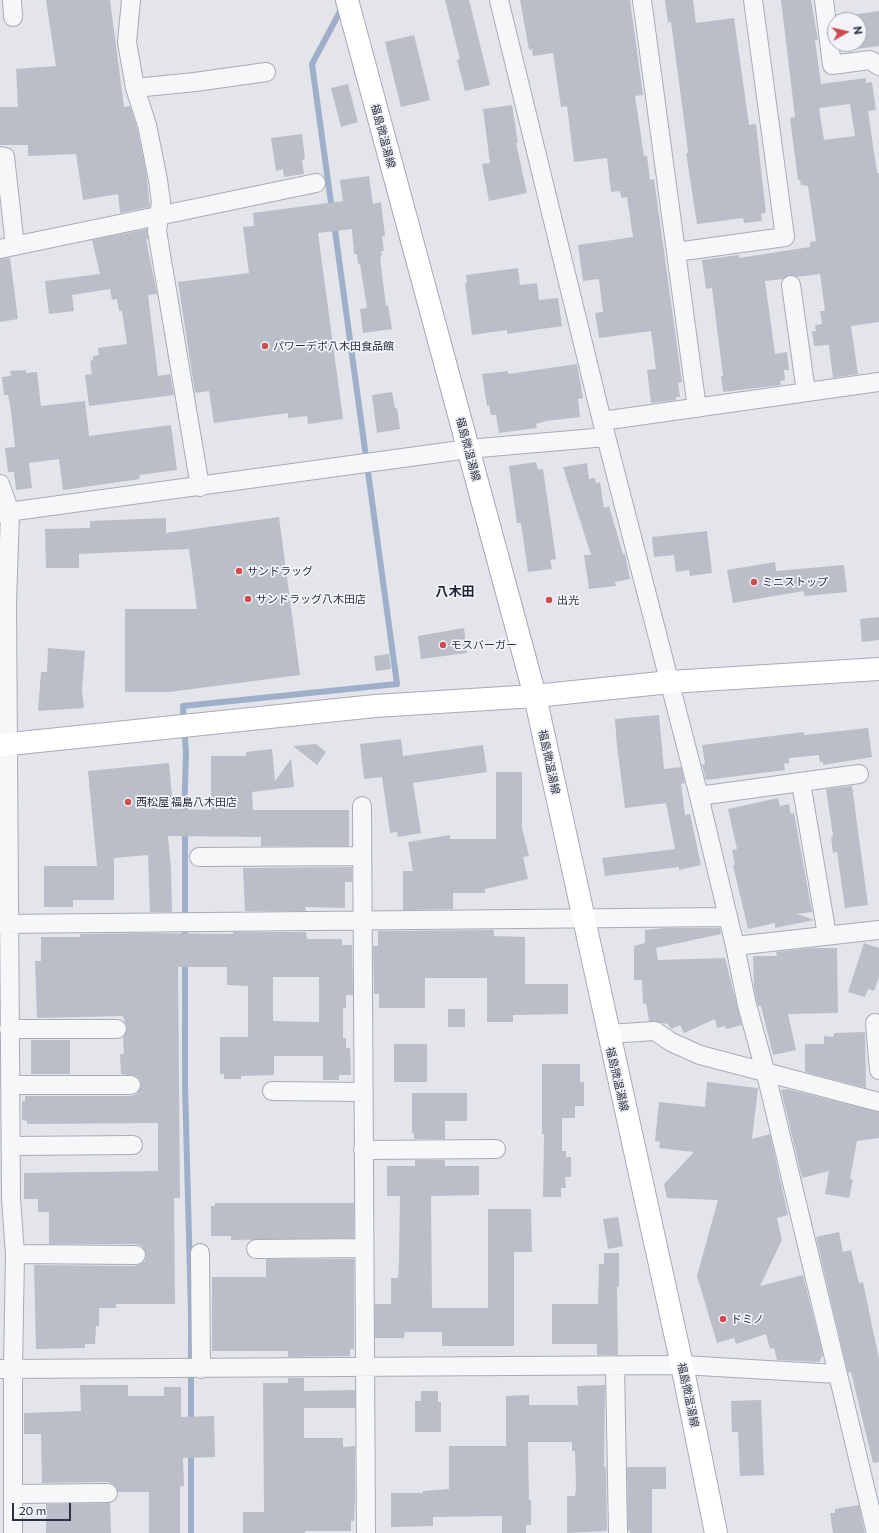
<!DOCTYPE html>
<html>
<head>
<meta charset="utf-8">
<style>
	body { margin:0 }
	#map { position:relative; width:879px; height:1533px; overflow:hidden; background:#e3e5eb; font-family:Commissioner,sans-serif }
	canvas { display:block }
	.north { position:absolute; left:827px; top:12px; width:40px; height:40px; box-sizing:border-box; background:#f3f4f8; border:1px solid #a3a6b0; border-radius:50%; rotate:82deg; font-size:11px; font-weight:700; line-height:16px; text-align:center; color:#2b3143 }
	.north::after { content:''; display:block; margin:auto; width:14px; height:18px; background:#cd4b51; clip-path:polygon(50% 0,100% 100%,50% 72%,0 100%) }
	.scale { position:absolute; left:12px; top:1503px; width:59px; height:18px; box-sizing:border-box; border:2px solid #2b3143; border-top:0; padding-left:5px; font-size:12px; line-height:14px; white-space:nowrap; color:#2b3143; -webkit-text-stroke:3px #f3f4f8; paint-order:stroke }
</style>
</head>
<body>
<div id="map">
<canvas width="879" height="1533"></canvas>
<div class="north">N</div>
<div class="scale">20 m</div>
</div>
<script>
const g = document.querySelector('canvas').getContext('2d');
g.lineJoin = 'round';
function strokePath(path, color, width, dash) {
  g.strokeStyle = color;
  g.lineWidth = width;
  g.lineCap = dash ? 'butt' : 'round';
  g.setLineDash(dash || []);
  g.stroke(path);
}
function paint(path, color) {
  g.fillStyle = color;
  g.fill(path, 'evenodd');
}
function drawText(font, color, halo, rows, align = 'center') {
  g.font = font + ' Commissioner,"Noto Sans JP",sans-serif';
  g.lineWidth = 3.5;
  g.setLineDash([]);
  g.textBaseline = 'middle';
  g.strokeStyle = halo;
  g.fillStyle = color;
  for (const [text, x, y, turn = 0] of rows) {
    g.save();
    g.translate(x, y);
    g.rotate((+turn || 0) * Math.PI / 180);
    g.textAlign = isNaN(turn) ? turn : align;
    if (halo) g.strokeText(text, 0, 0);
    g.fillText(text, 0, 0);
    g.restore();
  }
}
strokePath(new Path2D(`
	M332,210L312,64L343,6
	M184,817L186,753L183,706L397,684L334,223
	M185,829V941
	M185,959V1085L191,1313V1423
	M191,1533V1451`), '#9fafca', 6);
paint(new Path2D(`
	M46,0H110L124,107L130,106L137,128L146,171L150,207L120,213L118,194L83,200L76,154L28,156V145H0V107H18L16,69L56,66Z
	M445,0H469L490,85L465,91L457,60L460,59Z
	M520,0H630L643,95L635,96L644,156H647L650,180L654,179L682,382L678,383L680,397H676V400L651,403L647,370L656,369L651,331L599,338L595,313L603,312L599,279L583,281L578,245L633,237L627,197L621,198L620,191L611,192L607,158L574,162L567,106L561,107L553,53L533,56L532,49L529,50Z
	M665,0H693L696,23L734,18L749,125L756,124L766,213L761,214L762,221L744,223L743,218L697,224L686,153H688L686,135L671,22L668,23Z
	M781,0H811L818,40H815L821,84L866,78V83L872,82L876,110L868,111L877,173H879V322L851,326L858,374L833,378L829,345L814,346L812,331H816L815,325L822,324L820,311H825L820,274L797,277L790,275L783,279L765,281L775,354L787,352L789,370H784L785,380L780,381L781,385L723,392L721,376H723L712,288L706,289L702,260L739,255V258L810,247V242L816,241L808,186L801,185L800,180H798L790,118L795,117ZM850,104L855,136L824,140L819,108Z
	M879,11V46L850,50L849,44H859V20H846L845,16Z
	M414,35L430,100L401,107L385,42Z
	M348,84L358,122L341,127L331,88Z
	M512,105L518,143H516L527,193L489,201L482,164L490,163L483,109Z
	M302,134L305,159L302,160L304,174L284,177L283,169L276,171L271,138Z
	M369,176L373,204L381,202L385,236H382L384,251H381L382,256L380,257L386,306L388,305L392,329L363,333L360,309L367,308L360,264H358L357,254H354L352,229L318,233L343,419L308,424L307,416L288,418V413L214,423L209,391L195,393L178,282L249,273L243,227L254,226L253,213L343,201L340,180Z
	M147,229L148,239H146L157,294L148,295L158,376L170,374L174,395L89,406L85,375L92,374L90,361L93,360V356L99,355L98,348L127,344L122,311H119L117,299L112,300L110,289L72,295L74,311L49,314L45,281L100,274L92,240Z
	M10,258L18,319L0,322V259Z
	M518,268L520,285L537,283L539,300L558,298L562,326L507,334V330L472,335L465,283H467L466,275Z
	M577,364L583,398L578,399L580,417L546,421L536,424L537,428L499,433L496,415H491L489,405L487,406L482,374L508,371V374Z
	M26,370V373L37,372L41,406L85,401L89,436L171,425L177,470L139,475L140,479L63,490L59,459L29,463L32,488L16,490L14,472H8L5,448L15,447L11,411L8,395H4L2,377L11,376L10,371Z
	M392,392L395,409L397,408L400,429L377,433L372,395Z
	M536,462L538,470L543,469L556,559L550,560L552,569L528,572L521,523H517L509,466Z
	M587,463L589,479L595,478L596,483L600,482L604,508L609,506L623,554H625L630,579L615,582L616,586L589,589L584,555H591L563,467Z
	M279,517L300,675L169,692H125V609H197L189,549L79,554V568H46L45,529L90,528V521L166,518V533Z
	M707,531L712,573L690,576L689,570L676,572L674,555L654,557L652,537Z
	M775,562L776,571L844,565L847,592L804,596V591L733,603L727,570Z
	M879,617V640L862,642L860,619Z
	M464,628L467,653L421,659L418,636Z
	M48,648L85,651L82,690L84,708L38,711L41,672H47Z
	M389,654L391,669L376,671L374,656Z
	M659,715L664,769L681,767L685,783L681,784L685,815L690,814L701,865L679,870V867L605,876L602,858L675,849L666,803L625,808L617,746L615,719Z
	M868,728L872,757L823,765V762H820L819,755L789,758V763L784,764L785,770L706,780L702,765L705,764L702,745L804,732V735Z
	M401,739L403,756L483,745L487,772L413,783L421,833L398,837L397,832L390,833L382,777L364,779L360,744Z
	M316,744L326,752L317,765L293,746Z
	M272,749L275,781L291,759L294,787L252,792L253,810H349V846H261V837L168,836L171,868L172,912H150L148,855L114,858V900H73V907H44V866H97L88,771L169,763L173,809L211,810V756H246V752Z
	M496,772H522V828L529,856L523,857L528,879L485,889V893H453V909L403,910V871H413L408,842L450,835V839H496Z
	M852,786L868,905L845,908L837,852L833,853L831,837L833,836L826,789Z
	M778,798L780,806L789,804L791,814L794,813L812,912L797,914L814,920L775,928V923L748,929L733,865H735L732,850L737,849L728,809Z
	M352,867V882H345V908L305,907L306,911H245L243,868Z
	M665,928H720L721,934L656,948L658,960L725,958L742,1025L726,1029L725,1026L717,1028L715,1019L684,1033L680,1025L671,1029L668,1024L649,1021L646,1003L643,1004L642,980H634V946L645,943V930Z
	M494,930V936L525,937V984H568V1014L513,1015V1022H487V978H425V1008H379V994H374L373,946H378V931Z
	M233,932H306L307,939H342V945H352L353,995H346V1008H343V1038H346V1048H350L351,1075H339V1080H323V1056H274V1075L241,1076V1079H224V1074H220V1037H248V986L227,985V967H178L180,1198H174L175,1304H116V1308H99V1326H96L95,1344H85V1348L36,1349L34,1265L136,1266L145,1261L146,1255L142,1246L136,1244H49V1212H38V1199H24V1173L158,1171V1123L27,1124V1121L22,1120V1101H25V1096H131L137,1094L141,1085L140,1080L136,1076L121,1074L120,1054H124L123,1037L127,1029L123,1016L37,1018L35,961H41V937H80V934L151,933L233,934ZM273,977H319V1022L273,1021Z
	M864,943L879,948V977L874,991L868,989L865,997L848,992Z
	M812,948H837L838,1013L788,1014L796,1050L773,1055L761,1006H758L757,1003L754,987L753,956H777L776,952Z
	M448,1009H465V1027H448Z
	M865,1032L866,1088L805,1072V1044H824V1036L833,1037L834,1033Z
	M31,1040H70V1074H31Z
	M394,1044H427V1082H394Z
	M542,1064H580V1082H584V1106H575V1118H562V1151H566V1157H571V1177H565L566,1188H561V1197H543L544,1134H542Z
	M707,1082L758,1088L752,1139L770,1134L788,1215L777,1218L782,1240L760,1286L803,1275L823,1355L819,1362L777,1360L774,1348L770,1349L766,1334L736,1344L734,1338L717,1343L697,1276L718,1200L667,1198L664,1184L694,1152L659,1148L660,1142L655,1141L659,1102L705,1107Z
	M787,1089L879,1112V1138L857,1141L850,1179L853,1180L849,1198L825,1194L829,1171L802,1178L781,1090Z
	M412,1093H467V1121H445V1139H414V1133H412Z
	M415,1160H445V1166H479V1195L431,1196L432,1308H488V1209H531L532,1252H514V1346H442V1332H405L404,1338H375V1304H391V1278H398L399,1259L400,1196H387V1166H415Z
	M215,1203H354V1238L231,1240V1236H211V1206H215Z
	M618,1217L623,1246L608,1249L603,1219Z
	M839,1232L843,1252L851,1250L859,1283L863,1282L879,1359V1462L873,1463L851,1372L848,1373L816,1237Z
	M604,1253H619V1287H617L618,1355H597V1344H552V1304H598L599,1264H604Z
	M266,1259H354V1349H350V1356L288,1357V1351H212V1277H266Z
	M288,1378H304V1391L355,1390V1408H304V1438H343V1447L355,1446V1504L354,1521H351V1531H305V1533H243V1512H264L263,1383H288Z
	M80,1385H128V1396H164V1387H181V1417L214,1416L215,1457L183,1458L184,1486H180V1533H149V1492H118L113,1484L108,1482L42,1483L41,1434H24V1413L81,1411Z
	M605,1385L604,1467H606L607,1531L567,1533V1496H575L576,1489L575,1451H572V1442H528L529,1500H531V1525H526V1533H502V1516L433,1517V1526L391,1527V1493H423V1491L449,1489V1446H506V1396L529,1395V1405H578L577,1386Z
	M421,1391H438V1402H441V1432H415V1401H421Z
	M761,1400L764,1475L740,1476L738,1432H732L731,1401Z
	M627,1467H666V1489H652V1533H630V1531H628Z
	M110,1503L111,1533H46V1504Z
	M859,1505L865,1533H833L830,1513H835V1509Z`), '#babec8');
const street = new Path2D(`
	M12,0L13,17
	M131,0L127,42L135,88L147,125L158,180L161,202L157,231L200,487
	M499,0L602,421L699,796L735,946L747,1005L766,1074L876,1533
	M642,0L697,408
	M824,0L832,65L870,60L879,66
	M135,88L195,82L266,72
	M0,156L5,157L15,246
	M0,249L316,183
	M676,252L785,237L753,0
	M791,285L806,392
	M602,421L879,382
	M0,484L10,512L7,603L11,1199L15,1254L13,1369V1533
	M0,513L468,449L606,437
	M801,783L827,935
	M699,796L859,774
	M362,806L366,1533
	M199,857L362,856
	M0,924L727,917
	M735,946L879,930
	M875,1023L879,1070
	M9,1029H117
	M607,1034L655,1031L671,1042L700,1055L879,1102
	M10,1085H131
	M272,1091L363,1092
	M11,1146L133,1145
	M363,1150L496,1149
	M256,1249L364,1248
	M200,1253L201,1369
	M15,1254L136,1255
	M615,1366L618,1533
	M0,1369L682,1365L837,1374
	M13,1494L108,1493`);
const secondary = new Path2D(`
	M347,0L535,696L682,1365L716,1533
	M0,745L375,706L535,696L670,682L879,669`);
strokePath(street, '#a8abb5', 20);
strokePath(secondary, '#a8abb5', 24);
strokePath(street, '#f6f7f9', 18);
strokePath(secondary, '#fff', 22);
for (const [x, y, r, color] of [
	[265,346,4,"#cd4b51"],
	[239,571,4,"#cd4b51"],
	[754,582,4,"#cd4b51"],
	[248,599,4,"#cd4b51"],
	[549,600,4,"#cd4b51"],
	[443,645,4,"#cd4b51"],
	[128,802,4,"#cd4b51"],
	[723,1319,4,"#cd4b51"]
]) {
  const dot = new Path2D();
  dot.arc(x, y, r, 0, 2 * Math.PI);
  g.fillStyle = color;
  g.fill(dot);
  strokePath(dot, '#f3f4f8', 1.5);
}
drawText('11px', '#2b3143', '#f3f4f8', [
	["福島微温湯線",383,136,75],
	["福島微温湯線",468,449,75],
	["福島微温湯線",549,762,78],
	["福島微温湯線",617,1079,77],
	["福島微温湯線",688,1395,78]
]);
drawText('11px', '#2b3143', '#f3f4f8', [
	["パワーデポ八木田食品館",273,346],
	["サンドラッグ",247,571],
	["ミニストップ",762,582],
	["サンドラッグ八木田店",256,599],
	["出光",557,600],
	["モスバーガー",451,645],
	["西松屋 福島八木田店",136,802],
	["ドミノ",731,1319]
], 'left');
drawText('bold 13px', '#1d2234', '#f3f4f8', [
	["八木田",455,592]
]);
</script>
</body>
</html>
